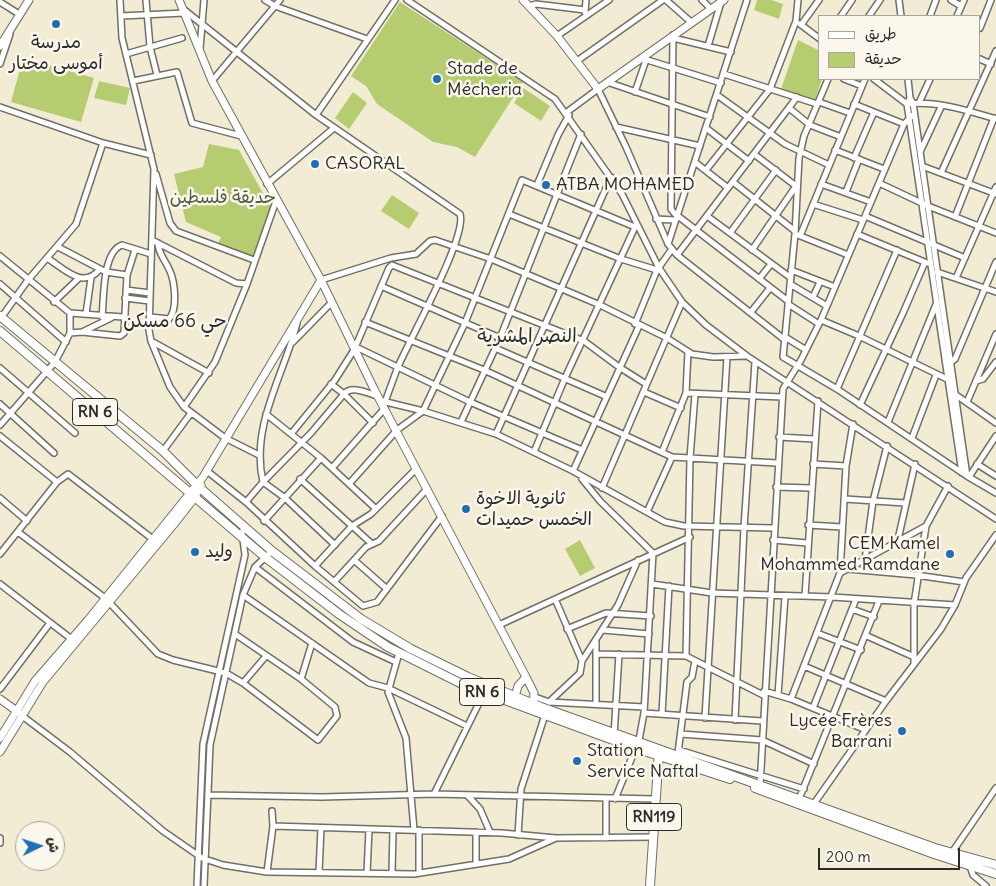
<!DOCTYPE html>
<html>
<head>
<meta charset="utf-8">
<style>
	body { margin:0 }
	#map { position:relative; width:996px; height:886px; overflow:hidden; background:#f2ecd4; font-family:Delius,"Playpen Sans Arabic",sans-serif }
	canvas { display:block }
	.legend { position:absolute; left:818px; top:15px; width:162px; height:65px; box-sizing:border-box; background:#fbf7ec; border:1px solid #a8a59f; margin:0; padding:6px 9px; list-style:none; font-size:15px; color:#2b2b2b }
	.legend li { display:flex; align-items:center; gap:10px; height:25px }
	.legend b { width:25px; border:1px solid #a8a59f }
	.north { position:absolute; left:15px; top:821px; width:50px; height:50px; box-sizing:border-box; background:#fbf7ec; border:1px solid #a8a59f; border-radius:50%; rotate:86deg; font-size:14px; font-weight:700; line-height:20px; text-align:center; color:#2b2b2b }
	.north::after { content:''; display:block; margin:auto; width:18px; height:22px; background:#1f6fb2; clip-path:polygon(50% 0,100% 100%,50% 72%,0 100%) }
	.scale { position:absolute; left:818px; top:848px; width:142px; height:22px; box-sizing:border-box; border:2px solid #2b2b2b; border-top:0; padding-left:6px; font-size:15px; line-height:18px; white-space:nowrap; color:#2b2b2b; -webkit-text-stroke:4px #fbf7ec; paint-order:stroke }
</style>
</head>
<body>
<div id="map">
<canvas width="996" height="886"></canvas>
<ul class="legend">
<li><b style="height:6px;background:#fff"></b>طريق</li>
<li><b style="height:14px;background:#b6cc70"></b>حديقة</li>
</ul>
<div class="north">ش</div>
<div class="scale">200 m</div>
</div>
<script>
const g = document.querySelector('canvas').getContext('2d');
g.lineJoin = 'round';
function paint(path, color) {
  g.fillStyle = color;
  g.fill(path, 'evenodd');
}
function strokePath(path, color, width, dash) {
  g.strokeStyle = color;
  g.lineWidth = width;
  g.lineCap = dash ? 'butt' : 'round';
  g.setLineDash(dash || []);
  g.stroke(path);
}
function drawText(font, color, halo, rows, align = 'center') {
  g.font = font + ' Delius,"Playpen Sans Arabic",sans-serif';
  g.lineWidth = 5;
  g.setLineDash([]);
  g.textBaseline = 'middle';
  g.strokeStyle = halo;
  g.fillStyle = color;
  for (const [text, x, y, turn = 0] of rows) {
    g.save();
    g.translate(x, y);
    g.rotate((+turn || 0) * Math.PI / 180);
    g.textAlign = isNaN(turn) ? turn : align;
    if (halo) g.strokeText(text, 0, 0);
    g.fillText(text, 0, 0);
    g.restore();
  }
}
paint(new Path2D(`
	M757,0H771L783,4L779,19L754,10Z
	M400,2L523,82L475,157L457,147L433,142L377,104L366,86L351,76Z
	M798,40L820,51V79H822L815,100L781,89Z
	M23,58L94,78L81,122L11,102Z
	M99,81L130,88L126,105L94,98Z
	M523,88L550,106L541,121L514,103Z
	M353,92L367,103L349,129L335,118Z
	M209,144L239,150L271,208L253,257L218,243L221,237L186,222L174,174L203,167Z
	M392,195L419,213L409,229L381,211Z
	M580,540L595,568L580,576L565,549Z`), '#b6cc70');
const street = new Path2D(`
	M120,0L122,38L154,169L149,330L151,341L170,387L184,407L225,438L259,455
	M146,0L150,47L157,75
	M265,0L275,6L367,39
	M407,0L555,99L622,194L659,268L682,302L706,325L747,356L996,519
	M666,0L691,22
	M702,0L711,9
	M899,0L901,16
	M951,0L961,6
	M0,2L19,14
	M529,6L536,4L585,10
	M183,9L316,115L460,214C468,236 408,342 397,369C393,380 389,391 385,402
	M585,12L586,0
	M121,16L184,13
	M841,16L852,0
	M869,16L880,0
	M930,16L936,0
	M957,16L964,0
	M800,24L820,39
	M801,25L819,0
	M980,28L991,0
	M673,35L671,209L674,213L788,301
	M557,36L609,0
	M673,38L731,52
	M708,46L721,2
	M200,49L204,0
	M126,54L182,38
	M641,58L721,83
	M980,59L991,64
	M577,61L663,0
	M0,64L10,34
	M724,74L817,104
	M828,79L804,136L799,158L795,234L783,357L837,389L967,476L996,493
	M844,79L862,86
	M874,79L907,104C935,100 969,111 996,119
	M908,79L910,98L907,104L962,473
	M133,81L177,72L192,123L241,136
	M212,81L280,0
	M607,82L710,117
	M635,92L646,60
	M717,95L785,144L829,165
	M910,98L913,103L967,476
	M819,102L850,113
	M919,103L930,79
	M854,104L904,124
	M0,107L103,143L151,155
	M789,108L810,125L841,137
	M567,112L598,89L626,147L668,244L677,255L785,340
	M316,115L395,0
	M616,127L700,146
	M706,128L749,161
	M835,150L884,169
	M920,152L941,107
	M854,158L874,112
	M696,163L728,188
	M922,166L996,194
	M706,170L770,89L796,21L798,0
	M941,173L996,51
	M156,174L170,223L176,231L254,260
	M671,177L689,182
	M733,182L795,231
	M879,183L928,206L996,233
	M267,184L334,128
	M821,184L871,202
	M537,185L558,135L569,115
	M846,192L859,159
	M813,204L863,220
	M509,214L621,259L657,270
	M707,216L791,278
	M865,216L965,258
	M955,217L994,118
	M656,219L674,220
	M730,233L776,170
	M857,234L927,263
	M798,235L848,255
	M800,236L865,79
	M152,240L236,283L247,284L276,201
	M668,244L747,0
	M58,247L106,272L127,275
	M752,250L796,186L754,154
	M677,255L797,97
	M0,256L70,313L123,317
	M47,258C65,269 83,290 100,269
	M791,270L835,287
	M937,272L996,292
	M956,278L996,187
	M759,279L771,264
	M321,280L391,258L416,254L430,241L435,240L491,259L600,305L667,338L692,354L713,357L746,356
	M0,284L66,342
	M790,284L827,306
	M381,286L500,338
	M126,290L150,293
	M813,297L820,282
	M125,298L150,301
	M54,302L79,278
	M788,304L819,324
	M751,312L770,288
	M86,314L91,278
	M102,317C104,299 102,252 122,245L151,254
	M150,317L169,319C178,309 175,281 169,269C165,260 158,253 158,243
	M1,318L28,280L76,224L103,143
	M821,320L859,336L951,381
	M365,322L484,370L672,457L777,463
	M635,324L657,270L672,249
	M82,332L120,336L124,333L127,275L135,250
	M70,333L82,332L111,318
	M785,337L806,350
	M151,341L209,373
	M293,342L331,303
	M356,347L470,402L582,450
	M495,348L605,396
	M951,362L955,359L996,262
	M0,368L75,433
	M976,381L983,379L996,362
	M837,389L897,250
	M644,392L681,408
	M686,393L782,397
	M956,395L996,423
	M382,401L423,411L496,434L573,471L665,522L684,526L773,528
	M967,402L996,334
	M0,404L54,453
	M860,405L903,313L925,262
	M184,407L215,362L247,284
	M266,414L321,458L375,508
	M461,422L500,338L581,134
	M888,422L937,302
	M373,423L344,394C352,385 367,393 377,396
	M0,425L55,362L70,333V313
	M291,434L335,380L354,350L389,268L392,265L584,341L619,367L646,384
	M496,434L611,177
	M0,436L57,482
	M779,437L814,439
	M912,438L936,375
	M163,451L191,413
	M534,452L565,378L636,225
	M662,452L686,393L688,352
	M813,464L846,466
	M977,464L996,476
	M332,468L385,408
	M207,471L246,502L315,566L363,606L377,602L442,516
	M573,471L639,326
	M969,477L996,436
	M300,479L372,544
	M582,479L600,501L653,553L644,713L639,740L615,799
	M263,482L311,433L344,394L331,384
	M263,482L285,498L335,545
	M349,484L397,430L423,411L465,323L522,180L635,227
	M776,487L811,488
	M602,488L682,302
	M0,498L27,521
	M845,499L905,503
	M246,502L263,482C250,426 284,375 297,323
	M647,512L672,457
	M264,521L321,458
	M808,525L842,527
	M18,532L105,598L158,654L173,660L226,673L243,683L318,740L337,716L335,707L301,679L235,634
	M773,540L807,543
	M897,544L915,464
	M0,554L57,482L68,474L154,540
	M354,560L387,589
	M865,560L873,501L887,446
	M315,566L352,526L371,514L416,469
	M255,567L353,642L396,662
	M848,569L916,575L964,582
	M840,573L846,466L853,424
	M334,582L366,547L379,541L427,489
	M0,584L74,641
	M652,584L712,593L832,597L955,605
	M243,595L369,683L388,688L467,726
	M805,596L818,401
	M555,599L582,661
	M852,609L874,617
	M499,625L690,537
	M567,629L606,613L651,616
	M603,630L649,634
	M817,633L861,650
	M867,636L912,656
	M399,653L388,692L406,738L414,830
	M597,654L686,656L763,695
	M686,656L690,458L695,394
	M914,664V604L926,526
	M804,666L886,701
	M301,679L312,643
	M243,683L266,656
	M0,689L50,623
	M764,691L791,699L866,730
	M778,695L785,597
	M535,697L549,702L644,707
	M791,699L840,573L926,526L948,486
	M549,702L580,673L582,661L618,605L638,560
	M596,703V641
	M813,708L856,599
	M644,713L762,721
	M662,714L669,586
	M21,715L70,752L163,831L202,858L223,865L267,872L414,874L509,859L556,838
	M705,718L727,357
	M735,720L744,528L755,362
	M681,734L762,740L814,764
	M614,736L619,654
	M679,750L804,789
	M678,753L687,682L692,677L695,661
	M760,786L783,389L801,360L821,320L904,124L914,114
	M434,794L484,693
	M208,795L322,797L434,794L655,799
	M468,796L480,809L490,832
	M606,799V838
	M799,799L879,601
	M813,805L886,701L941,629L955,605L966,578L996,535
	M272,811L273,826
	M419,830V873
	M518,835L521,789L545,715
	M0,838V843
	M951,854L996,788
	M476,864V832
	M970,866L973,875L986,886
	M267,872L273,826L502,833L556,838L653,837
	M319,872L321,828
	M367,873L369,829
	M392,873L393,830
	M197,886L203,744L245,555L242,532L245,527
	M204,886L210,745L243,595L255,567L272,551`);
const secondary = new Path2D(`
	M179,0L212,81L321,280L375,391L526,677L534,693L533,708
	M523,0L557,36L598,89L724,0
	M0,46L29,0
	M0,699L18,712
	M514,700L518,686L526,677
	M0,738L35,681L88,620L203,477L321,280
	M0,752L43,682L175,523L195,497L201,485`);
const primary = new Path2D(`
	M0,316L163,451L199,487L272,551L361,619L411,649L468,677L541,707L935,848L996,865
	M0,331L265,557L339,614L388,647L464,685L635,748L730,779
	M755,788L934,854L996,874
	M650,886L659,751`);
strokePath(street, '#716f66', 8);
strokePath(secondary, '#716f66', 9);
strokePath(primary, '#716f66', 10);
strokePath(street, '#fff', 5);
strokePath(secondary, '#fff', 7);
strokePath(primary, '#fff', 8);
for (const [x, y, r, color] of [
	[56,24,5,"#1f6fb2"],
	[437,79,5,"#1f6fb2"],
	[315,164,5,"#1f6fb2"],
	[546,185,5,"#1f6fb2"],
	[466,509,5,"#1f6fb2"],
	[195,552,5,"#1f6fb2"],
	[950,554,5,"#1f6fb2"],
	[902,731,5,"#1f6fb2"],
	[577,761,5,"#1f6fb2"]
]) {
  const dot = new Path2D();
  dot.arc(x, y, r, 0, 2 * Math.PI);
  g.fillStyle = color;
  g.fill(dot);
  strokePath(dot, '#fbf7ec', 2);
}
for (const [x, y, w] of [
	[95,412,45],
	[482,692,45],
	[654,817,55]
]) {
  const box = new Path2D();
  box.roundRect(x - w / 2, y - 13.5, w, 27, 4);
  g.fillStyle = '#fbf7ec';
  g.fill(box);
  strokePath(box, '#2b2b2b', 1);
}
drawText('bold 16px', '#2b2b2b', null, [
	["RN 6",95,412],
	["RN 6",482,692],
	["RN119",654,817]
]);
drawText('18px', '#2b2b2b', '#fbf7ec', [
	["مدرسة",56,43,"center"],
	["أموسى مختار",56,64,"center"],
	["Stade de",447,69],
	["Mécheria",447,90],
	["CASORAL",325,164],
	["ATBA MOHAMED",556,185],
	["ثانوية الاخوة",476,499],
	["الخمس حميدات",476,520],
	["CEM Kamel",940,544,"right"],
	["Mohammed Ramdane",940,565,"right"],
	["وليد",205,552],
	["Lycée Frères",892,721,"right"],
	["Barrani",892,742,"right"],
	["Station",587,751],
	["Service Naftal",587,772]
], 'left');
drawText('18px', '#555b40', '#fbf7ec', [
	["حديقة فلسطين",223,198]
]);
drawText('19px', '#2b2b2b', '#fbf7ec', [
	["حي 66 مسكن",175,322],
	["النصر المشرية",527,337]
]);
</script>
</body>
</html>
